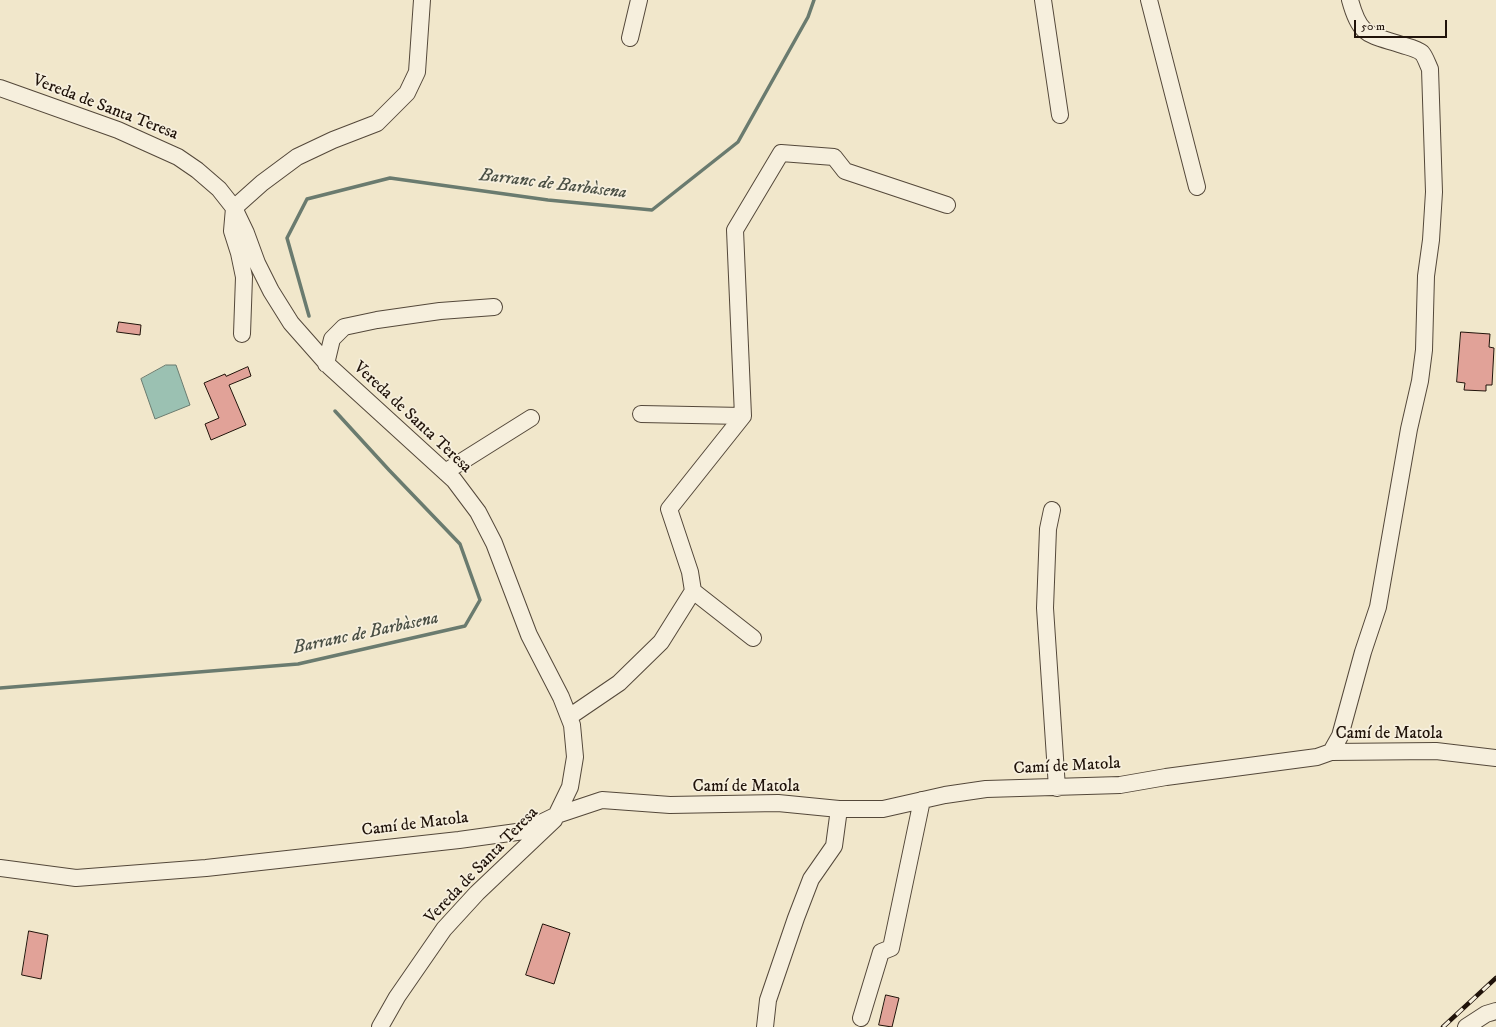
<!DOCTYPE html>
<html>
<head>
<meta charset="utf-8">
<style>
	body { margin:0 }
	#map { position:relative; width:1496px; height:1027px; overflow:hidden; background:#f1e7cb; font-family:"IM FELL DW Pica",serif }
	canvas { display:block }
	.scale { position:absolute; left:1354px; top:20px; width:93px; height:18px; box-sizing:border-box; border:2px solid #20130a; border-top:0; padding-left:5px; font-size:12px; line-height:14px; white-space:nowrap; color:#20130a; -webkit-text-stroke:3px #f6efdd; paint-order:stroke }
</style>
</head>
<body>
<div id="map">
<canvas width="1496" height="1027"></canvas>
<div class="scale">50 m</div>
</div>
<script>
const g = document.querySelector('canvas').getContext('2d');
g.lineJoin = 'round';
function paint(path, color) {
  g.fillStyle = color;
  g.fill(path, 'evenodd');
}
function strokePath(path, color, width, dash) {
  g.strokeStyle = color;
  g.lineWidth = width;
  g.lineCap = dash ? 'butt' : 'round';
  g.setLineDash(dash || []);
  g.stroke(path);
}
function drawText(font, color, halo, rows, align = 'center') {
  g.font = font + ' "IM FELL DW Pica",serif';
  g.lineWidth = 3.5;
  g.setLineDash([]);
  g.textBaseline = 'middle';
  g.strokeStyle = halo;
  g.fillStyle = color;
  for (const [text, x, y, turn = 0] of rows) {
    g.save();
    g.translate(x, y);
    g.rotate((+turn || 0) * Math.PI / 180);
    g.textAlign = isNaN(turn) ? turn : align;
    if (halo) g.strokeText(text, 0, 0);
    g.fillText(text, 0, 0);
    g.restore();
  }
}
const water = new Path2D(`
	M166,365H176L190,405L155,419L141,379Z`);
paint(water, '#9bc1b2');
strokePath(water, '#6a7b6f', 1);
strokePath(new Path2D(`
	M309,316L287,238L307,199L390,178L548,200L652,210L738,142L808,17L814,0
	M0,688L298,664L465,626L480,600L460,544L389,470L335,411`), '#6a7b6f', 3.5);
const building = new Path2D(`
	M119,322L141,325L140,335L117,332Z
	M1461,332L1490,334L1489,347L1494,348L1492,385H1486V391L1464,390L1465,383L1457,382Z
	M248,367L251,376L229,385L246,425L211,440L205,424L219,418L204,383L225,374L226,376Z
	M543,924L570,933L554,984L526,975Z
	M29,931L48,935L41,979L22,975Z
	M886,995L899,998L892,1027L879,1025Z`);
paint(building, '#e1a298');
strokePath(building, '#20130a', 1);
const minor = new Path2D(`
	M1043,0L1060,115
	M1149,0L1197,187
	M630,38L639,0
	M0,88L118,130L178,157L197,170L219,189L234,208L246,233L257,263L271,291L291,323L329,366L454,480L478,512L494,543L529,635L561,697L572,725L575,757L570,787L554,820L477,893L444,929L397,997L380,1027
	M242,334L244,277L239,253L232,231L234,208L262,183L297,157L333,140L377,123L407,93L417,72L422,0
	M326,364L332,339L344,327L377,320L440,311L494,307
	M641,414L743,416
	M445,472L531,418
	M1052,510L1048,529L1045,608L1057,788
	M693,591L753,638
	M569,717L619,683L661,642L693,591L690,572L669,509L743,416L735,230L781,153L834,157L845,171L947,205
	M1331,752L1340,736L1363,652L1378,607L1409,429L1420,381L1424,350L1426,276L1431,240L1434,192L1430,69C1428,65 1425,56 1422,53C1416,48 1408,47 1402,45C1368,34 1360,37 1350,0
	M0,868L76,878L206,868L459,840L524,831L557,815L602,800L670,805L778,803L839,809H883L945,795L986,789L1120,785L1166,777L1317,757L1331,752L1436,751L1496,758
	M861,1018L881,952L891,948L922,800
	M765,1027L768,1000L796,918L811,879L834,846L839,809
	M1466,1027L1486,1014L1496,1011`);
strokePath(minor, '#54483a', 18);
strokePath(minor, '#f6efdd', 16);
const rail = new Path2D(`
	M1443,1027L1496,978`);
strokePath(rail, '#20130a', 4.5);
strokePath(rail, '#f6efdd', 3, [9]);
drawText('17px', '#20130a', '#f6efdd', [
	["Vereda de Santa Teresa",105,108,21],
	["Vereda de Santa Teresa",412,418,43],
	["Camí de Matola",1389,734],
	["Camí de Matola",1067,767,-3],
	["Camí de Matola",746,787],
	["Camí de Matola",415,825,-7],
	["Vereda de Santa Teresa",482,866,-46]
]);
drawText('italic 18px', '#4b5045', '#f6efdd', [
	["Barranc de Barbàsena",553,185,7],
	["Barranc de Barbàsena",366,634,-12]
]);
</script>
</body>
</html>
